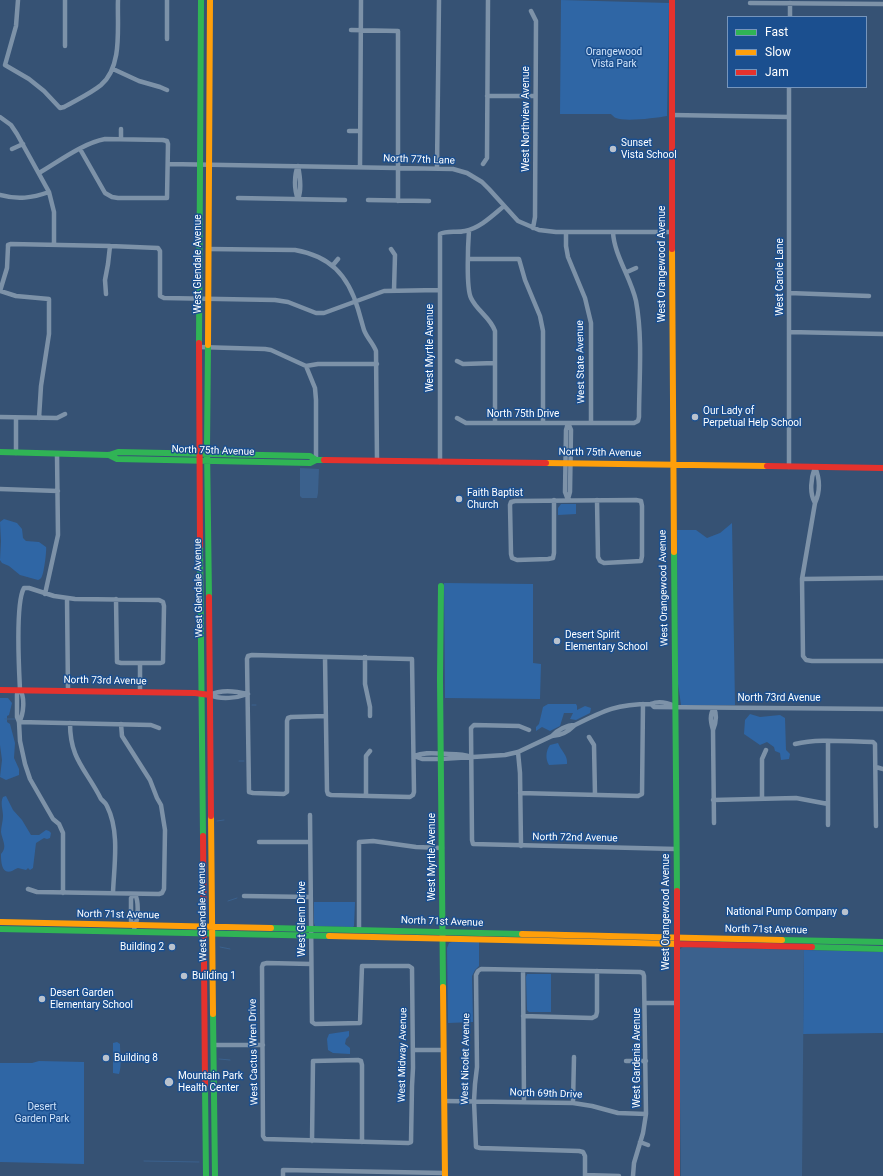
<!DOCTYPE html>
<html>
<head>
<meta charset="utf-8">
<style>
	body { margin:0 }
	#map { position:relative; width:883px; height:1176px; overflow:hidden; background:#365274; font-family:Roboto,sans-serif }
	canvas { display:block }
	.legend { position:absolute; left:727px; top:16px; width:140px; height:72px; box-sizing:border-box; background:#1b4f8f; border:1px solid #7695bc; margin:0; padding:5px 7px; list-style:none; font-size:12px; color:#fff }
	.legend li { display:flex; align-items:center; gap:8px; height:20px }
	.legend b { width:20px; border:1px solid #7695bc }
</style>
</head>
<body>
<div id="map">
<canvas width="883" height="1176"></canvas>
<ul class="legend">
<li><b style="height:5px;background:#30b455"></b>Fast</li>
<li><b style="height:5px;background:#ff9f0a"></b>Slow</li>
<li><b style="height:5px;background:#e5322d"></b>Jam</li>
</ul>
</div>
<script>
const g = document.querySelector('canvas').getContext('2d');
g.lineJoin = 'round';
function paint(path, color) {
  g.fillStyle = color;
  g.fill(path, 'evenodd');
}
function strokePath(path, color, width, dash) {
  g.strokeStyle = color;
  g.lineWidth = width;
  g.lineCap = dash ? 'butt' : 'round';
  g.setLineDash(dash || []);
  g.stroke(path);
}
function drawText(font, color, halo, rows, align = 'center') {
  g.font = font + ' Roboto,sans-serif';
  g.lineWidth = 3;
  g.setLineDash([]);
  g.textBaseline = 'middle';
  g.strokeStyle = halo;
  g.fillStyle = color;
  for (const [text, x, y, turn = 0] of rows) {
    g.save();
    g.translate(x, y);
    g.rotate((+turn || 0) * Math.PI / 180);
    g.textAlign = isNaN(turn) ? turn : align;
    if (halo) g.strokeText(text, 0, 0);
    g.fillText(text, 0, 0);
    g.restore();
  }
}
paint(new Path2D(`
	M561,0L669,3L667,116C656,118 625,122 616,118C615,118 611,114 611,114H560Z
	M561,504H576V514L558,515V508Z
	M4,519L17,523L22,529L23,538L26,541L39,542L46,547C47,549 44,573 42,576C41,579 40,579 38,580L20,575L9,566L2,563L0,560L1,541L0,522Z
	M732,523L735,705H681L678,684L677,530H696L707,538L720,533Z
	M444,583L533,584V663L541,664L540,699L445,698Z
	M0,698H8L12,703L9,715L7,716V722L10,724L15,743L14,758L19,769V775L6,780L0,777L2,760L0,745Z
	M548,704H576L577,706V710L585,706L591,708L590,713L576,720L570,719L573,713H564L560,726L550,731L542,727L536,731V727L539,724L543,707Z
	M750,714L760,717L780,715L785,718L786,750L790,754L789,759L781,760L780,753L775,751L774,747L767,742L760,745L744,734L745,720Z
	M558,743C561,751 568,755 567,764L549,765C545,759 546,750 550,745Z
	M6,796L13,810L22,820L31,835H39L46,830L49,831L51,833L50,838L47,839L44,838L36,843L33,868L30,870L28,868L26,870L18,868C15,869 14,870 12,871C1,875 1,860 1,854C8,847 2,840 1,832C1,827 3,821 3,816C3,809 0,803 3,797Z
	M314,902H355L354,926L353,927L315,926L314,923Z
	M452,942H479V966L475,970L472,976L473,1022L448,1023L447,948L449,943Z
	M804,950L883,952V1033L803,1034Z
	M529,974H551V1012H529L527,1010L526,977L527,974Z
	M349,1031V1036L346,1039L345,1044L350,1048V1054L333,1053L328,1050L327,1039L329,1034Z
	M117,1042L120,1044C120,1054 122,1066 119,1074L113,1073V1043Z
	M39,1061L84,1062V1164L0,1162V1063H32Z`), '#2f66a5');
paint(new Path2D(`
	M300,468L319,469L318,493L317,498H302L300,496Z
	M683,947L804,950L802,1176H681L678,951L680,949Z`), '#3b618d');
strokePath(new Path2D(`
	M252,705H256
	M5,719H15
	M239,761H244
	M217,821L224,820
	M228,901L237,898
	M220,947L230,949
	M219,1059L230,1060
	M144,1161L199,1162`), '#3b618d', 1);
strokePath(new Path2D(`
	M18,0L16,26L5,65L29,79L44,91L60,108L64,107C76,100 90,94 101,85C123,66 117,27 118,0
	M750,3L883,4
	M531,11L536,21L535,217L533,228
	M790,17V3
	M351,30L398,31V201
	M167,39V0
	M65,46V0
	M113,69L139,81L160,87L167,90
	M487,96H535
	M672,115L789,117
	M0,117L11,125L17,134L49,192L54,212V244
	M349,131H360
	M121,139V129
	M12,149L23,144
	M168,164L453,169L467,173L482,182L489,189L518,221L539,230L556,232H672
	M483,164L487,158L488,0
	M360,167L361,0
	M437,168L439,0
	M39,173C58,162 83,143 105,139L163,140L167,141L168,144L167,198H118L112,197L105,193L80,149
	M0,195C18,200 32,198 49,192
	M238,198L345,200
	M298,199C294,190 294,175 298,166
	M298,199C302,190 300,176 298,166
	M368,200L429,201
	M469,230C468,244 466,288 471,298C477,311 490,317 495,331V423
	M566,232V246L568,257L585,298L591,323V423
	M208,249L295,250C330,256 348,275 358,309C360,316 362,323 364,330C367,338 373,343 376,351L377,461
	M391,249L395,255L394,290
	M469,259H519L525,280L540,316L543,331V423
	M333,265L338,259
	M627,272L636,268
	M0,291L7,268L8,247V245L11,244L110,246L158,248L160,251V296L164,298L275,300L288,302L316,313H324L384,291L439,290
	M0,291L16,296L49,299V334L41,386L39,418
	M789,293L869,296
	M106,294L105,280L108,264L110,246
	M789,332L883,334
	M199,347L265,349L271,350L306,366L318,364H377
	M457,361L463,364L495,363
	M306,366L315,388L316,400V460
	M0,417L57,418L65,414
	M457,418L466,423H634L638,421L639,417C639,379 643,339 636,301C631,278 614,255 613,232
	M568,423L571,430L570,492L568,499
	M16,453V418
	M440,462V234C447,230 457,233 465,231C480,228 492,216 504,206
	M789,467V87
	M815,467C820,479 820,492 815,503L802,579L803,656L806,660L812,661H883
	M0,489L58,491
	M554,500V553L553,558L548,559L517,560L512,558L511,554L510,505L511,502L515,501L636,500L641,501L642,506V556L641,561L604,563L600,561L598,557L597,500
	M568,500L565,492L566,430L568,423
	M815,503C809,493 811,478 815,467
	M802,579L883,578
	M45,594L58,535L57,454
	M67,598L68,691
	M325,657L327,791L328,794L331,795L410,797L413,795L414,792L412,659H409L252,655L248,656L247,659L249,792L253,793L284,794L287,792V721L288,718L291,717L326,716
	M365,657V684L370,707V716
	M140,692V663
	M210,695C221,700 237,698 248,694
	M210,695C221,689 236,691 248,694
	M651,704L654,707L883,709
	M714,708C709,715 711,723 713,730L714,823
	M19,722L151,725L159,728
	M19,722C24,714 25,697 20,690
	M70,723C70,760 86,769 101,799C103,801 106,803 107,806C120,832 114,865 113,893
	M529,730L519,726L474,725L471,728L472,840L473,844L676,849
	M713,730C716,723 717,715 714,708
	M552,736C557,730 567,725 575,725
	M589,737L594,745L595,795
	M828,742V825
	M795,744C820,738 848,742 873,742L875,744L876,826
	M518,752L520,773L521,846
	M414,756L422,759H441L505,755L518,752L552,736C561,736 569,731 575,725C605,710 617,704 651,704C658,701 668,703 675,706
	M414,756C426,751 437,754 449,754C457,754 464,754 471,757
	M876,767L883,769
	M520,793L638,796L642,794L643,704
	M366,795V756L370,751
	M762,799V759L766,750
	M713,800L796,798L828,804
	M310,815L312,1022L315,1024L360,1023L362,966H409L412,968L413,1068L412,1086L411,1142L408,1143L265,1139L263,1136L262,967L263,964L267,963L311,964
	M259,842H310
	M28,889L37,892L159,894L162,893L164,889L165,830L161,805L157,798L150,780L122,736L121,724
	M63,893V833L59,824L53,819L30,779L25,764L20,741L19,722L17,717V694L20,690C19,669 15,603 24,588H29L54,596L75,599L159,600L163,602L164,606L163,662L160,663H121L117,662L116,599
	M244,896L310,897
	M134,925L131,921V898L135,894
	M359,930V842L373,841L416,847L442,848
	M134,931C134,926 136,924 137,919C138,911 138,900 135,894
	M523,970L524,1102
	M645,1003H676
	M523,1016L592,1018L596,1016L597,1012V971
	M214,1045H263
	M413,1050H444
	M626,1061H646
	M444,1101L573,1103L592,1106L618,1113L646,1114
	M573,1103L574,1057
	M312,1141L313,1061L358,1060L361,1061L362,1065V1142
	M640,1142L648,1145
	M585,1175L619,1176
	M283,1176V1170L445,1173
	M585,1176V1156L583,1152L579,1151L480,1148L476,1147L474,1101L475,1084L477,1067L476,975L478,971L481,969L640,972L643,973L644,976L646,1114L643,1133L634,1163L633,1176`), '#7d92a8', 4.5);
strokePath(new Path2D(`
	M199,343L201,0
	M208,345L207,448L209,597
	M0,452L109,455L118,452L310,456L316,460H324
	M109,455L117,459L310,463L316,460
	M200,546L203,836
	M674,552L677,891
	M441,586L440,679L443,987
	M271,928L522,934
	M0,929L329,936
	M782,940L883,942
	M812,947L883,949
	M213,1014L215,1176
	M205,1086L206,1176`), '#30b455', 6);
strokePath(new Path2D(`
	M672,249L674,552
	M208,345L210,0
	M546,463L767,466
	M211,816L213,1014
	M0,922L271,928
	M522,934L782,940
	M329,936L678,944
	M443,987L445,1176`), '#ff9f0a', 6);
strokePath(new Path2D(`
	M672,0V249
	M199,343L200,546
	M324,460L546,463
	M767,466L883,468
	M209,597L211,816
	M0,690L195,693L210,695
	M203,836L205,1086
	M677,891V1176
	M678,944L812,947`), '#e5322d', 6);
for (const [x, y, r, color] of [
	[613,149,4,"#b9c2ce"],
	[695,417,4,"#b9c2ce"],
	[459,499,4,"#b9c2ce"],
	[557,641,4,"#b9c2ce"],
	[845,912,4,"#b9c2ce"],
	[172,947,4,"#b9c2ce"],
	[184,976,4,"#b9c2ce"],
	[42,999,4,"#b9c2ce"],
	[106,1058,4,"#b9c2ce"],
	[169,1082,5,"#b9c2ce"]
]) {
  const dot = new Path2D();
  dot.arc(x, y, r, 0, 2 * Math.PI);
  g.fillStyle = color;
  g.fill(dot);
  strokePath(dot, '#1b4f8f', 1.5);
}
drawText('10px', '#cfe3fa', '#1b4f8f', [
	["Orangewood",614,52],
	["Vista Park",614,64],
	["Desert",42,1107],
	["Garden Park",42,1119]
]);
drawText('10px', '#fff', '#1b4f8f', [
	["West Northview Avenue",526,119,-90],
	["North 77th Lane",419,160,2],
	["West Glendale Avenue",198,264,-90],
	["West Orangewood Avenue",662,264,-90],
	["West Carole Lane",780,277,-90],
	["West Myrtle Avenue",430,348,-90],
	["West State Avenue",581,362,-91],
	["North 75th Drive",523,414],
	["North 75th Avenue",213,451,2],
	["North 75th Avenue",600,453,1],
	["West Glendale Avenue",199,588,-91],
	["West Orangewood Avenue",664,588,-91],
	["North 73rd Avenue",105,681,1],
	["North 73rd Avenue",779,698],
	["North 72nd Avenue",575,838,1],
	["West Myrtle Avenue",432,857,-90],
	["West Glendale Avenue",203,912,-91],
	["West Orangewood Avenue",666,912,-90],
	["North 71st Avenue",118,915,1],
	["West Glenn Drive",302,919,-90],
	["North 71st Avenue",442,922,2],
	["North 71st Avenue",766,930,1],
	["West Cactus Wren Drive",254,1052,-91],
	["West Midway Avenue",403,1055,-89],
	["West Gardenia Avenue",637,1058,-90],
	["West Nicolet Avenue",466,1059,-89],
	["North 69th Drive",546,1094,2]
]);
drawText('10px', '#fff', '#1b4f8f', [
	["Sunset",621,143],
	["Vista School",621,155],
	["Our Lady of",703,411],
	["Perpetual Help School",703,423],
	["Faith Baptist",467,493],
	["Church",467,505],
	["Desert Spirit",565,635],
	["Elementary School",565,647],
	["National Pump Company",837,912,"right"],
	["Building 2",164,947,"right"],
	["Building 1",192,976],
	["Desert Garden",50,993],
	["Elementary School",50,1005],
	["Building 8",114,1058],
	["Mountain Park",178,1076],
	["Health Center",178,1088]
], 'left');
</script>
</body>
</html>
